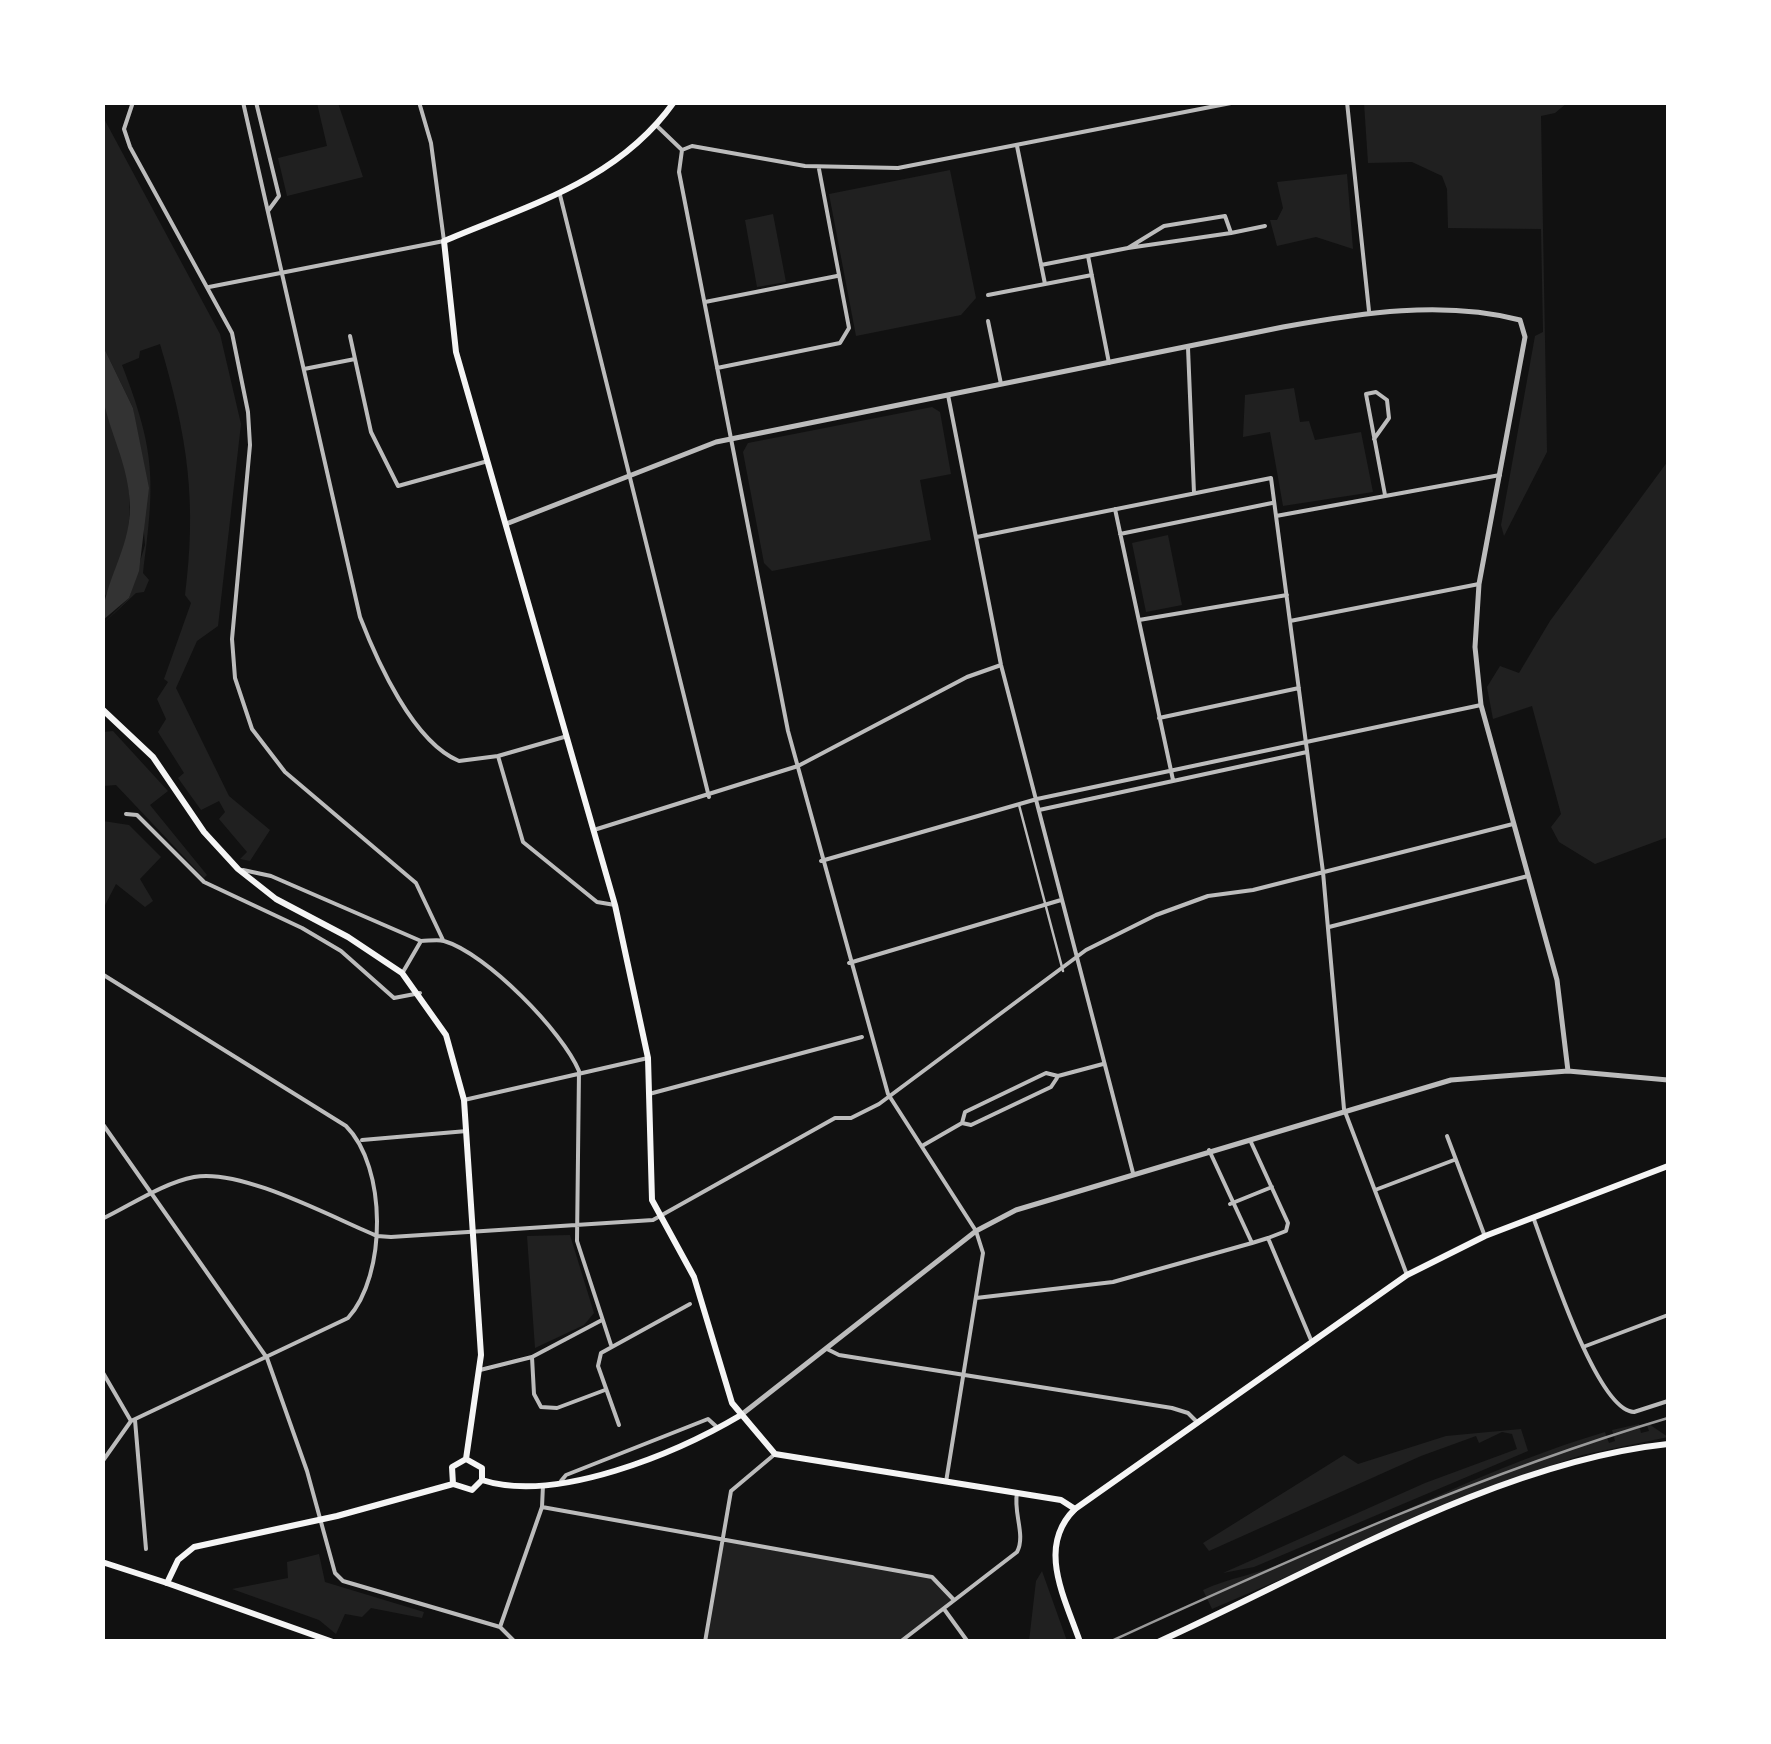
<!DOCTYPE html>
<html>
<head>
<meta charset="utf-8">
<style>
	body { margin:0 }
	#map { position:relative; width:1771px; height:1744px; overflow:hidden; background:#111; font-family:"Fira Sans Condensed",sans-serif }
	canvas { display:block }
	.frame { position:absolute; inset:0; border:105px solid #fff; pointer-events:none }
</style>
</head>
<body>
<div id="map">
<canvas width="1771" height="1744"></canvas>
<div class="frame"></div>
</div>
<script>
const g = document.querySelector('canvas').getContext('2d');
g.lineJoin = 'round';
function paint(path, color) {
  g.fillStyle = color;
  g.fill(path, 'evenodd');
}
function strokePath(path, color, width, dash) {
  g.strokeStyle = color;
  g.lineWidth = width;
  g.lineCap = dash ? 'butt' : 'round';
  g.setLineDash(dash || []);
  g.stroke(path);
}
paint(new Path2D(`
	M317,103H338L363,177L287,196L278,158L327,146Z
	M1364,103H1567L1555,113L1541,116L1547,452L1504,536L1501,525L1535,336L1543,332L1541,229L1448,228L1447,189L1442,176L1412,162L1368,163Z
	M102,115L220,334L241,424L218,626L197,641L176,688L229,796L270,830L250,861L240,859L247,852L219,819L225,812L219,801L201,810L178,778L184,773L158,732L166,719L157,699L168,682L164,679L191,603L185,595C197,502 188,438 160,344L140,351L139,358L122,365C156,452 155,482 143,573L149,580L144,592L136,593L103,624L129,598L145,545L133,408L103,346Z
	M950,170L976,298L961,315L856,336L829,194Z
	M1347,174L1353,249L1316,237L1277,246L1270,220H1277L1283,208L1277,182Z
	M773,214L786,282L757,287L745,220Z
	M1294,388L1300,422L1309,421L1315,440L1361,432L1373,492L1283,506L1270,432L1243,437L1245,395Z
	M102,396C133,456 144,540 103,599Z
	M932,407L940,412L951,474L920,480L931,540L772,571L764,563L743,452L748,443Z
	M1668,461V837L1595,864L1559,842L1551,827L1561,814L1532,706L1493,719L1487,687L1500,666L1519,673L1550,621Z
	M1168,535L1182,605L1146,612L1132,543Z
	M113,731L168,791L150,805L207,875L204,878L116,785L103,786V732Z
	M103,821L129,825L161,857L140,879L153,901L145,907L116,884L103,909Z
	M570,1235L594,1313L584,1325L535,1348L527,1236Z
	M1646,1422L1668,1437L1582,1455L1523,1475L1212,1609L1203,1590C1229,1578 1257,1574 1283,1563C1391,1520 1493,1465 1605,1432L1609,1443L1615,1441L1612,1430L1639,1424L1641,1433L1649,1431Z
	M1521,1429L1528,1451L1254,1567L1223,1573L1425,1483L1517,1449L1512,1434L1502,1432L1479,1443L1476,1436L1421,1456L1209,1551L1203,1543L1344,1455L1358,1464L1446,1436Z
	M723,1540L932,1577L954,1600L900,1641L705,1642Z
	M319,1554L325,1582L424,1612L422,1618L371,1608L362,1617L345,1614L336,1634L319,1620L232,1589L288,1578L287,1562Z
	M1042,1571L1067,1641H1029L1036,1581Z`), '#202020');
paint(new Path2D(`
	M103,346L133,408L149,488L139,571L129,598L103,620C102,584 130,551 130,507C129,463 109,434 102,393C100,379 102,361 103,346Z`), '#333');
strokePath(new Path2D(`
	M1019,805L1063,971`), '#bcbcbc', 2.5);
strokePath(new Path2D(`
	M133,102L124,129L130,147L232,333L248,412L250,445L232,639L235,678L252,729L285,772L416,883L443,940
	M243,102L360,617C377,661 413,742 459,761L498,756L564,737
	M256,102L279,196L268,211
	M1347,102L1369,311
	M657,126L682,150L692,146L805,166L898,168L1236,102
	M1017,146L1045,284
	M682,150L679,172L788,731L888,1094L976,1231L983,1253L946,1482
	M560,195L709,797
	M1128,248L1231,233
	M1088,256L1109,363
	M1041,265L1128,248L1164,226L1225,216L1231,233L1265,226
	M209,287L444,241L431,143L419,102
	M988,295L1092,275
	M705,302L837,276
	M988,321L1001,384
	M350,336L355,359
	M1188,348L1194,493
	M717,368L840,343L849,328L819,169
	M304,369L355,359L371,432L398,486L488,461
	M948,395L1001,665L1133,1173
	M1374,439L1389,418L1387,400L1376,392L1366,394L1385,495
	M1115,509L1173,780
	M1276,516L1500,475
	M1120,534L1272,503
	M977,537L1271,478L1323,872L1344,1109L1407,1275
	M1139,620L1287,595
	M1290,621L1479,584
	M1159,718L1299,688
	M498,756L523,842L597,902L615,905
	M1039,810L1307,752
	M126,814L137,815L204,882L302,928L341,951L394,998L420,993
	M597,829L798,766L967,677L1001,665
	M821,861L1037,799L1481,705
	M243,870L271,876L421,941C428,941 438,939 444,941C486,953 563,1032 579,1071L577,1241L611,1345
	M1329,927L1528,876
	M849,963L1061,900
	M403,972L421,941
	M102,974L346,1126C387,1167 387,1275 348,1318L131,1421L102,1462
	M649,1094L862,1037
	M464,1100L648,1058
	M102,1123L267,1358L307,1471L335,1573L343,1581L500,1627
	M962,1123L965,1112L1046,1073L1058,1076L1103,1064
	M1447,1136L1484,1234
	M362,1140L467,1131
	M1250,1140L1288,1223L1286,1231L1268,1238
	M922,1146L962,1123L971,1125L1051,1087L1057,1078
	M1209,1150L1252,1243L1268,1238L1311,1340
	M1375,1190L1454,1160
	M1230,1204L1272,1187
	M1533,1217C1547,1253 1596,1411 1634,1412L1668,1401
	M102,1219C131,1205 163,1183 194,1177C241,1168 331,1217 377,1236L391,1237L653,1220L835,1118H851L879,1104L1086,950L1156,915L1208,896L1253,890L1513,824
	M976,1298L1113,1282L1252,1243
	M1583,1347L1668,1315
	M827,1349L839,1355L1172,1408L1188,1413L1197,1422
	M532,1357L534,1394L541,1407L557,1408L605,1390
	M480,1370L532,1357L602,1320
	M102,1371L131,1421
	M135,1420L146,1549
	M619,1425L598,1366L601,1353L690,1304
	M561,1481L566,1475L708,1419L718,1428
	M542,1507L932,1577L954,1600
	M944,1609L968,1642
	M515,1642L500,1627L542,1507L543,1485
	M705,1642L731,1491L775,1454
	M900,1642L1017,1552C1026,1535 1013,1513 1017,1493`), '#bcbcbc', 4);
strokePath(new Path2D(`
	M506,524L716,442L1283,327C1360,313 1443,300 1520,320L1525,337L1479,584L1475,647L1481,705L1557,980L1568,1071
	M741,1415L976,1231L1016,1210L1451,1080L1568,1071L1668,1080`), '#bcbcbc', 5);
strokePath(new Path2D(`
	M674,102C618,181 529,205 444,241L456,352L615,905L648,1058L652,1200L694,1277L732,1403L775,1454L1061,1500L1075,1509
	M102,709L153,757L204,832L238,869L276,899L348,937L402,973L446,1035L464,1100L481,1355L466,1459
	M466,1459L482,1468V1480
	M482,1480C556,1504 677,1453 741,1415
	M453,1484L472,1490L482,1480
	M453,1484L452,1467L466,1459
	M102,1562L167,1583L178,1560L194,1547L337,1516L453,1484`), '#f5f5f5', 6);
strokePath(new Path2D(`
	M167,1583L333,1642
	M1080,1642C1065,1598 1036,1547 1075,1509L1407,1275L1485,1236L1668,1166
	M1158,1642C1315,1571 1498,1462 1668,1444`), '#f5f5f5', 6);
strokePath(new Path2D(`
	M1109,1642C1292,1559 1475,1475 1668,1418`), '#9a9a9a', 2.5);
</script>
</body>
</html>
